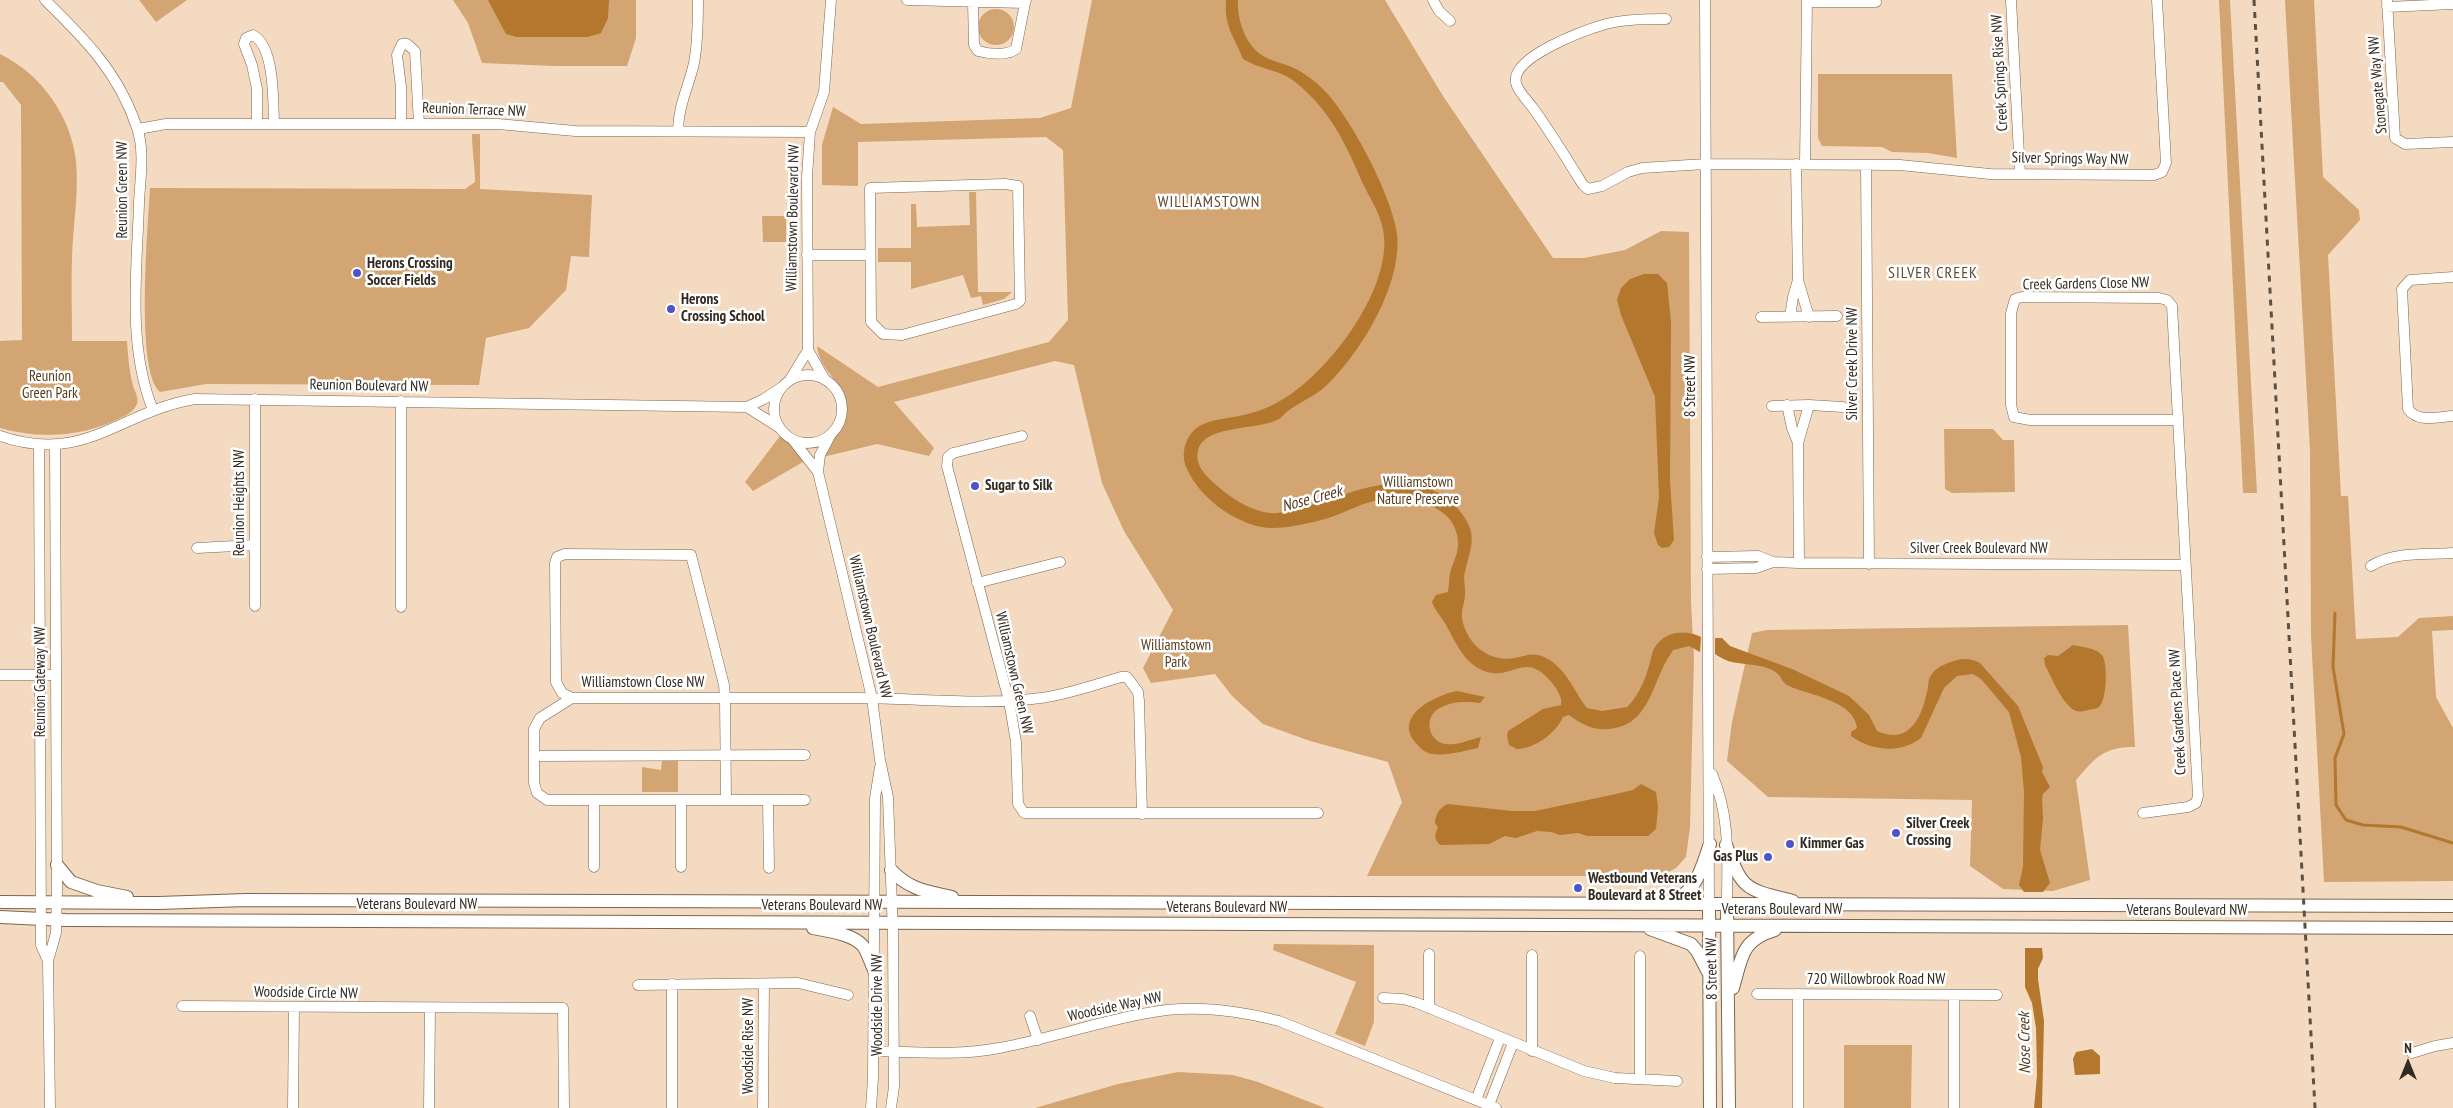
<!DOCTYPE html>
<html>
<head>
<meta charset="utf-8">
<style>
	body { margin:0 }
	#map { position:relative; width:2453px; height:1108px; overflow:hidden; background:#f3dac0; font-family:"PT Sans Narrow",sans-serif }
	canvas { display:block }
	.north { position:absolute; left:2383px; top:1038px; width:50px; height:50px; -webkit-text-stroke:4px #fff; paint-order:stroke; rotate:0deg; font-size:14px; font-weight:700; line-height:20px; text-align:center; color:#332a20 }
	.north::after { content:''; display:block; margin:auto; width:18px; height:22px; background:#332a20; clip-path:polygon(50% 0,100% 100%,50% 72%,0 100%) }
</style>
</head>
<body>
<div id="map">
<canvas width="2453" height="1108"></canvas>
<div class="north">N</div>
</div>
<script>
const g = document.querySelector('canvas').getContext('2d');
g.lineJoin = 'round';
function paint(path, color) {
  g.fillStyle = color;
  g.fill(path, 'evenodd');
}
function strokePath(path, color, width, dash) {
  g.strokeStyle = color;
  g.lineWidth = width;
  g.lineCap = dash ? 'butt' : 'round';
  g.setLineDash(dash || []);
  g.stroke(path);
}
function drawText(font, color, halo, rows, align = 'center') {
  g.font = font + ' "PT Sans Narrow",sans-serif';
  g.lineWidth = 5;
  g.setLineDash([]);
  g.textBaseline = 'middle';
  g.strokeStyle = halo;
  g.fillStyle = color;
  for (const [text, x, y, turn = 0] of rows) {
    g.save();
    g.translate(x, y);
    g.rotate((+turn || 0) * Math.PI / 180);
    g.textAlign = isNaN(turn) ? turn : align;
    if (halo) g.strokeText(text, 0, 0);
    g.fillText(text, 0, 0);
    g.restore();
  }
}
paint(new Path2D(`
	M139,0H187L156,22Z
	M453,0H636V38L627,66H554L482,63L468,23Z
	M1092,0H1385L1443,96L1553,258H1584L1625,250L1661,231L1689,232L1691,602L1694,658L1690,827L1686,857L1676,868L1661,876H1367L1402,802L1388,762L1310,741L1263,724L1232,696L1215,674L1151,683L1143,668L1173,610L1124,531L1102,483L1074,365L1055,361L894,402L934,448L929,456L877,444L823,457C829,443 842,430 845,416C852,385 819,374 817,346L878,387L1049,342L1068,320L1063,150L1046,137L858,142V186L822,185V145L833,107L861,124L1040,118L1071,108Z
	M2219,0H2230L2257,493H2243Z
	M2285,0H2314L2323,177L2359,210L2360,220L2328,255L2341,496H2348L2356,639L2398,637L2419,618L2453,616V630L2432,631L2436,697L2453,728V881L2324,882L2311,635L2310,450Z
	M978 27a18 18 0 1 1 36 0a18 18 0 1 1-36 0Z
	M0,54C41,74 71,116 76,161C79,193 73,225 72,257C71,284 72,313 72,341H127C128,356 129,371 133,386C135,392 139,398 137,404C134,412 123,417 116,420C80,437 38,439 0,428V341L22,340L21,105L3,82H0Z
	M1818,74H1952L1957,158L1928,153L1892,152L1882,147L1822,146L1818,138Z
	M472,134H480V189L592,195L589,257L571,256L566,290L529,328L486,338L479,385L206,384L160,392C135,372 148,224 150,188L465,189L475,182C475,165 472,151 472,134Z
	M969,192H976L978,292H1012L1004,299L983,305L981,296L971,298L963,275L911,289V262H878V248H911V204H916L917,227L970,225Z
	M762,216H786V242H763Z
	M1944,429H1993L2003,440H2014L2015,492L1952,493L1945,489Z
	M780,436L796,449L803,462L753,491L745,482Z
	M2128,625L2135,747C2103,747 2096,757 2076,780L2090,880L2053,891L2003,889L1970,866L1972,800L1768,797L1727,761L1732,722L1752,633L1767,630Z
	M662,760H678V792H642V767L661,770Z
	M1274,944L1374,945V1022L1365,1046L1335,1034L1356,982L1273,950Z
	M1844,1045H1912L1911,1108H1844Z
	M1178,1072L1233,1075L1258,1082L1325,1108H1035L1118,1084Z`), '#d3a572');
paint(new Path2D(`
	M488,0H609L608,18L601,33L588,37H517L506,34Z
	M1226,0H1238C1237,18 1244,42 1260,54C1270,61 1283,63 1294,68C1304,73 1315,81 1323,89C1350,116 1389,191 1396,228C1406,278 1363,350 1328,384C1316,396 1301,401 1288,411C1281,416 1286,414 1279,419C1257,431 1204,424 1198,451C1195,464 1204,474 1213,482C1228,496 1249,511 1271,513C1281,514 1291,510 1301,508C1340,498 1383,475 1424,487C1438,491 1450,499 1459,510C1479,534 1471,546 1465,572C1463,578 1465,584 1465,590C1466,607 1457,610 1466,631C1474,650 1494,662 1515,658C1526,656 1533,652 1544,657C1566,667 1573,690 1587,708L1602,711L1627,707C1638,697 1645,680 1649,666C1651,660 1652,651 1655,647C1665,631 1686,629 1701,637L1700,652L1689,646L1673,650L1670,655C1653,680 1650,722 1615,728C1596,732 1584,726 1569,715L1563,717C1555,734 1536,748 1517,749L1509,745L1507,736L1508,731L1543,709L1561,705C1563,698 1557,690 1553,684C1524,648 1514,682 1484,671C1464,663 1456,643 1446,625C1442,617 1435,611 1432,602L1436,595L1448,592C1449,586 1449,579 1450,573C1453,562 1459,553 1458,541C1455,502 1405,495 1374,501C1357,505 1342,514 1325,519C1311,523 1288,528 1273,528C1240,528 1200,499 1187,469C1180,455 1185,436 1198,427C1211,419 1225,419 1239,416C1260,412 1278,404 1295,391C1336,361 1389,289 1384,236C1382,213 1367,195 1359,175C1344,139 1326,106 1295,82C1281,70 1259,69 1243,59C1234,36 1224,27 1226,0Z
	M1644,274H1658L1667,283L1671,322L1670,481L1674,540L1669,547L1662,548L1658,545L1654,533L1659,497L1655,397L1621,315L1617,300L1621,288L1630,279Z
	M1715,638H1722L1730,646L1792,669L1849,696L1869,715L1877,731C1908,745 1921,720 1927,692C1929,686 1927,680 1932,674C1937,667 1943,665 1951,662C1961,658 1970,658 1980,663L2018,706L2043,767L2042,772L2050,787L2043,794L2042,799L2043,818L2040,850L2050,883L2043,892H2024L2019,885L2023,867L2024,792L2021,757L2009,712L1981,679L1973,674L1957,676L1944,688L1921,738C1901,754 1871,751 1851,736V732L1857,728C1854,699 1805,695 1787,685C1782,682 1781,676 1777,673C1766,664 1745,665 1732,662C1726,661 1720,657 1715,654Z
	M2073,645C2082,647 2096,648 2102,655C2108,662 2107,701 2099,707C2096,709 2091,709 2088,710C2081,712 2076,713 2070,707C2059,697 2052,678 2045,665L2044,658L2048,655L2058,656Z
	M1457,691L1485,697L1480,703C1466,701 1451,701 1438,709C1423,719 1429,742 1446,744C1457,746 1471,739 1481,737L1478,748C1463,751 1447,756 1432,754C1425,753 1420,748 1416,743C1392,716 1436,695 1457,691Z
	M1641,784L1656,792L1658,807L1656,829L1648,836H1587L1578,833L1560,835L1551,832L1537,831L1516,838L1505,836L1489,844L1440,845C1433,838 1435,835 1438,827L1435,823C1436,813 1439,808 1448,804L1512,811H1535L1616,794L1633,790Z
	M2025,948H2042L2043,958L2038,969V979L2044,1021L2042,1108H2034L2037,1075L2036,1028L2032,1003L2025,987Z
	M2092,1049L2100,1056V1074L2075,1075L2073,1059L2076,1052Z`), '#b3782d');
strokePath(new Path2D(`
	M2335,613L2333,667L2344,734L2335,758L2336,805L2346,820L2363,825L2401,827L2453,843`), '#b3782d', 3);
const minor = new Path2D(`
	M45,0C85,39 119,73 137,128C145,150 140,180 139,203C137,270 127,346 153,410
	M907,0L1025,3L1026,0
	M1433,0L1439,11L1450,21
	M1705,0C1706,302 1709,604 1709,905
	M2011,0L2020,174
	M2387,0L2395,138L2405,144L2453,142
	M973,2L974,45L978,51C989,54 1007,56 1016,49L1025,3
	M1807,2H1876
	M2387,7L2453,4
	M1666,19C1646,19 1626,19 1606,24C1585,30 1510,57 1516,83C1518,92 1528,101 1533,108C1551,133 1567,159 1583,185L1588,189L1602,186L1628,172L1642,168L1705,164L1900,165L1990,174L2154,175L2162,172L2166,163L2157,0
	M257,124V89L252,65L244,44L246,38L253,35C275,47 273,101 274,124
	M401,124V87L397,55L402,44H407L415,51L419,124
	M138,129L166,124H498L575,131L810,132
	M678,131C678,106 689,86 694,63C698,42 698,21 698,0
	M1805,164L1807,0
	M1866,165L1869,564
	M1005,184L1018,186L1020,301L1016,304L902,335L883,334L871,322L870,188Z
	M807,255H870
	M2453,277L2410,280L2402,289L2408,409C2418,423 2437,417 2453,416
	M1798,280L1809,317
	M1761,317L1837,316
	M1790,317L1793,297L1798,280L1796,164
	M774 409a34 34 0 1 1 68 0a34 34 0 1 1-68 0Z
	M825,380L808,350L807,177L810,132L824,92L831,0
	M789,381L808,350
	M1787,405L1792,428L1798,443
	M1772,406L1809,405L1843,407
	M747,407L780,428
	M831,434L820,455L818,472L872,698L880,760L888,797L893,934L894,1087L891,1108
	M0,436C86,465 118,412 195,399L747,407L764,399L782,387
	M1022,436L953,453L948,457L947,466L1009,701L1016,742L1018,804L1024,813H1318
	M793,440L818,472
	M39,445L41,945L48,961
	M197,548L255,545
	M1707,557L1758,556L1773,562L1799,563L2185,565
	M1799,563L1798,443L1809,405
	M2371,566C2395,551 2426,555 2453,553
	M1707,569L1756,568L1773,562
	M977,583L1060,562
	M255,606V399
	M401,607V401
	M0,675H56
	M572,698L540,718L534,729V783L537,793L547,800H805
	M534,756L805,755
	M1712,774C1731,818 1727,859 1727,906
	M594,800V867
	M681,800V867
	M726,800L725,698L724,685L691,555L565,554L557,557L555,563L556,682L562,693L572,698C667,698 761,698 856,698C917,698 980,706 1041,698C1069,694 1094,685 1121,677H1127L1138,692L1139,701L1142,814
	M768,800L769,868
	M2143,813L2188,807L2196,803L2198,796L2172,306L2167,300L2159,298L2022,297L2015,299L2011,313V405L2014,417L2030,420H2177
	M1532,955V1051
	M638,985L798,983L848,995
	M1757,994L1997,995
	M1383,998L1403,999L1417,1003L1584,1071L1615,1078L1677,1081
	M182,1006L563,1008L564,1108
	M1429,1008V954
	M1030,1016L1038,1040
	M874,1051C915,1052 958,1056 999,1048C1049,1039 1097,1022 1147,1013C1191,1004 1237,1010 1279,1021L1496,1108
	M2412,1053L2435,1046L2453,1043
	M1640,1079V956
	M1476,1100L1500,1038
	M1489,1105L1513,1043
	M50,1108L48,961L56,933L57,888L55,445
	M293,1108L294,1008
	M429,1108L430,1008
	M672,1108V984
	M763,1108L764,984
	M871,1108L873,1078L875,798L880,767
	M1798,1108V994
	M1954,1108V995`);
const major = new Path2D(`
	M1726,845C1743,891 1745,889 1793,901
	M57,865L71,882L97,891L127,897
	M891,870C910,890 926,891 952,897
	M0,902L159,903L246,900L2453,906
	M1666,902C1697,895 1700,871 1710,844
	M1709,905L1710,1108
	M1727,906L1729,1108
	M0,917L65,920L2453,928
	M813,928C828,931 853,934 863,946C868,953 871,964 875,972
	M1650,929L1691,944L1697,951L1708,972
	M1733,988C1742,957 1741,940 1775,930`);
strokePath(minor, '#7b664e', 11);
strokePath(major, '#7b664e', 14);
strokePath(minor, '#fff', 10);
strokePath(major, '#fff', 12);
strokePath(new Path2D(`
	M2254,0L2315,1108`), '#5d5143', 3, [6, 6]);
for (const [x, y, r, color] of [
	[357,273,5,"#4d53c9"],
	[671,309,5,"#4d53c9"],
	[975,486,5,"#4d53c9"],
	[1896,833,5,"#4d53c9"],
	[1790,844,5,"#4d53c9"],
	[1768,857,5,"#4d53c9"],
	[1578,888,5,"#4d53c9"]
]) {
  const dot = new Path2D();
  dot.arc(x, y, r, 0, 2 * Math.PI);
  g.fillStyle = color;
  g.fill(dot);
  strokePath(dot, '#fff', 2);
}
drawText('15px', '#332a20', '#fff', [
	["Creek Springs Rise NW",2000,73,-93],
	["Stonegate Way NW",2378,85,-95],
	["Reunion Terrace NW",474,110,2],
	["Silver Springs Way NW",2070,159,1],
	["Reunion Green NW",123,190,-90],
	["Williamstown Boulevard NW",793,218,-89],
	["Creek Gardens Close NW",2086,284,-1],
	["Silver Creek Drive NW",1853,364,-90],
	["Reunion Boulevard NW",369,386,1],
	["8 Street NW",1691,386,-90],
	["Reunion Heights NW",240,503,-90],
	["Silver Creek Boulevard NW",1979,549],
	["Williamstown Boulevard NW",870,627,77],
	["Williamstown Green NW",1014,673,77],
	["Reunion Gateway NW",41,682,-90],
	["Williamstown Close NW",643,683],
	["Creek Gardens Place NW",2178,712,-93],
	["Veterans Boulevard NW",417,905],
	["Veterans Boulevard NW",822,906],
	["Veterans Boulevard NW",1227,908],
	["Veterans Boulevard NW",1782,910],
	["Veterans Boulevard NW",2187,911],
	["8 Street NW",1712,969,-91],
	["720 Willowbrook Road NW",1876,980],
	["Woodside Circle NW",306,993,1],
	["Woodside Drive NW",878,1005,-90],
	["Woodside Way NW",1115,1007,-12],
	["Woodside Rise NW",749,1046,-90]
]);
drawText('bold 15px', '#332a20', '#fff', [
	["Herons Crossing",367,264],
	["Soccer Fields",367,281],
	["Herons",681,300],
	["Crossing School",681,317],
	["Sugar to Silk",985,486],
	["Silver Creek",1906,824],
	["Crossing",1906,841],
	["Kimmer Gas",1800,844],
	["Gas Plus",1758,857,"right"],
	["Westbound Veterans",1588,879],
	["Boulevard at 8 Street",1588,896]
], 'left');
drawText('15px', '#563c1d', '#fff', [
	["Reunion",50,377],
	["Green Park",50,394],
	["Williamstown",1418,483],
	["Nature Preserve",1418,500],
	["Williamstown",1176,646],
	["Park",1176,663]
]);
g.letterSpacing = '1px';
drawText('16px', '#5f4a34', '#fff', [
	["WILLIAMSTOWN",1209,202],
	["SILVER CREEK",1933,273]
]);
g.letterSpacing = '0px';
drawText('italic 16px', '#563b1d', '#fff', [
	["Nose Creek",1312,499,-15],
	["Nose Creek",2025,1043,-91]
]);
</script>
</body>
</html>
